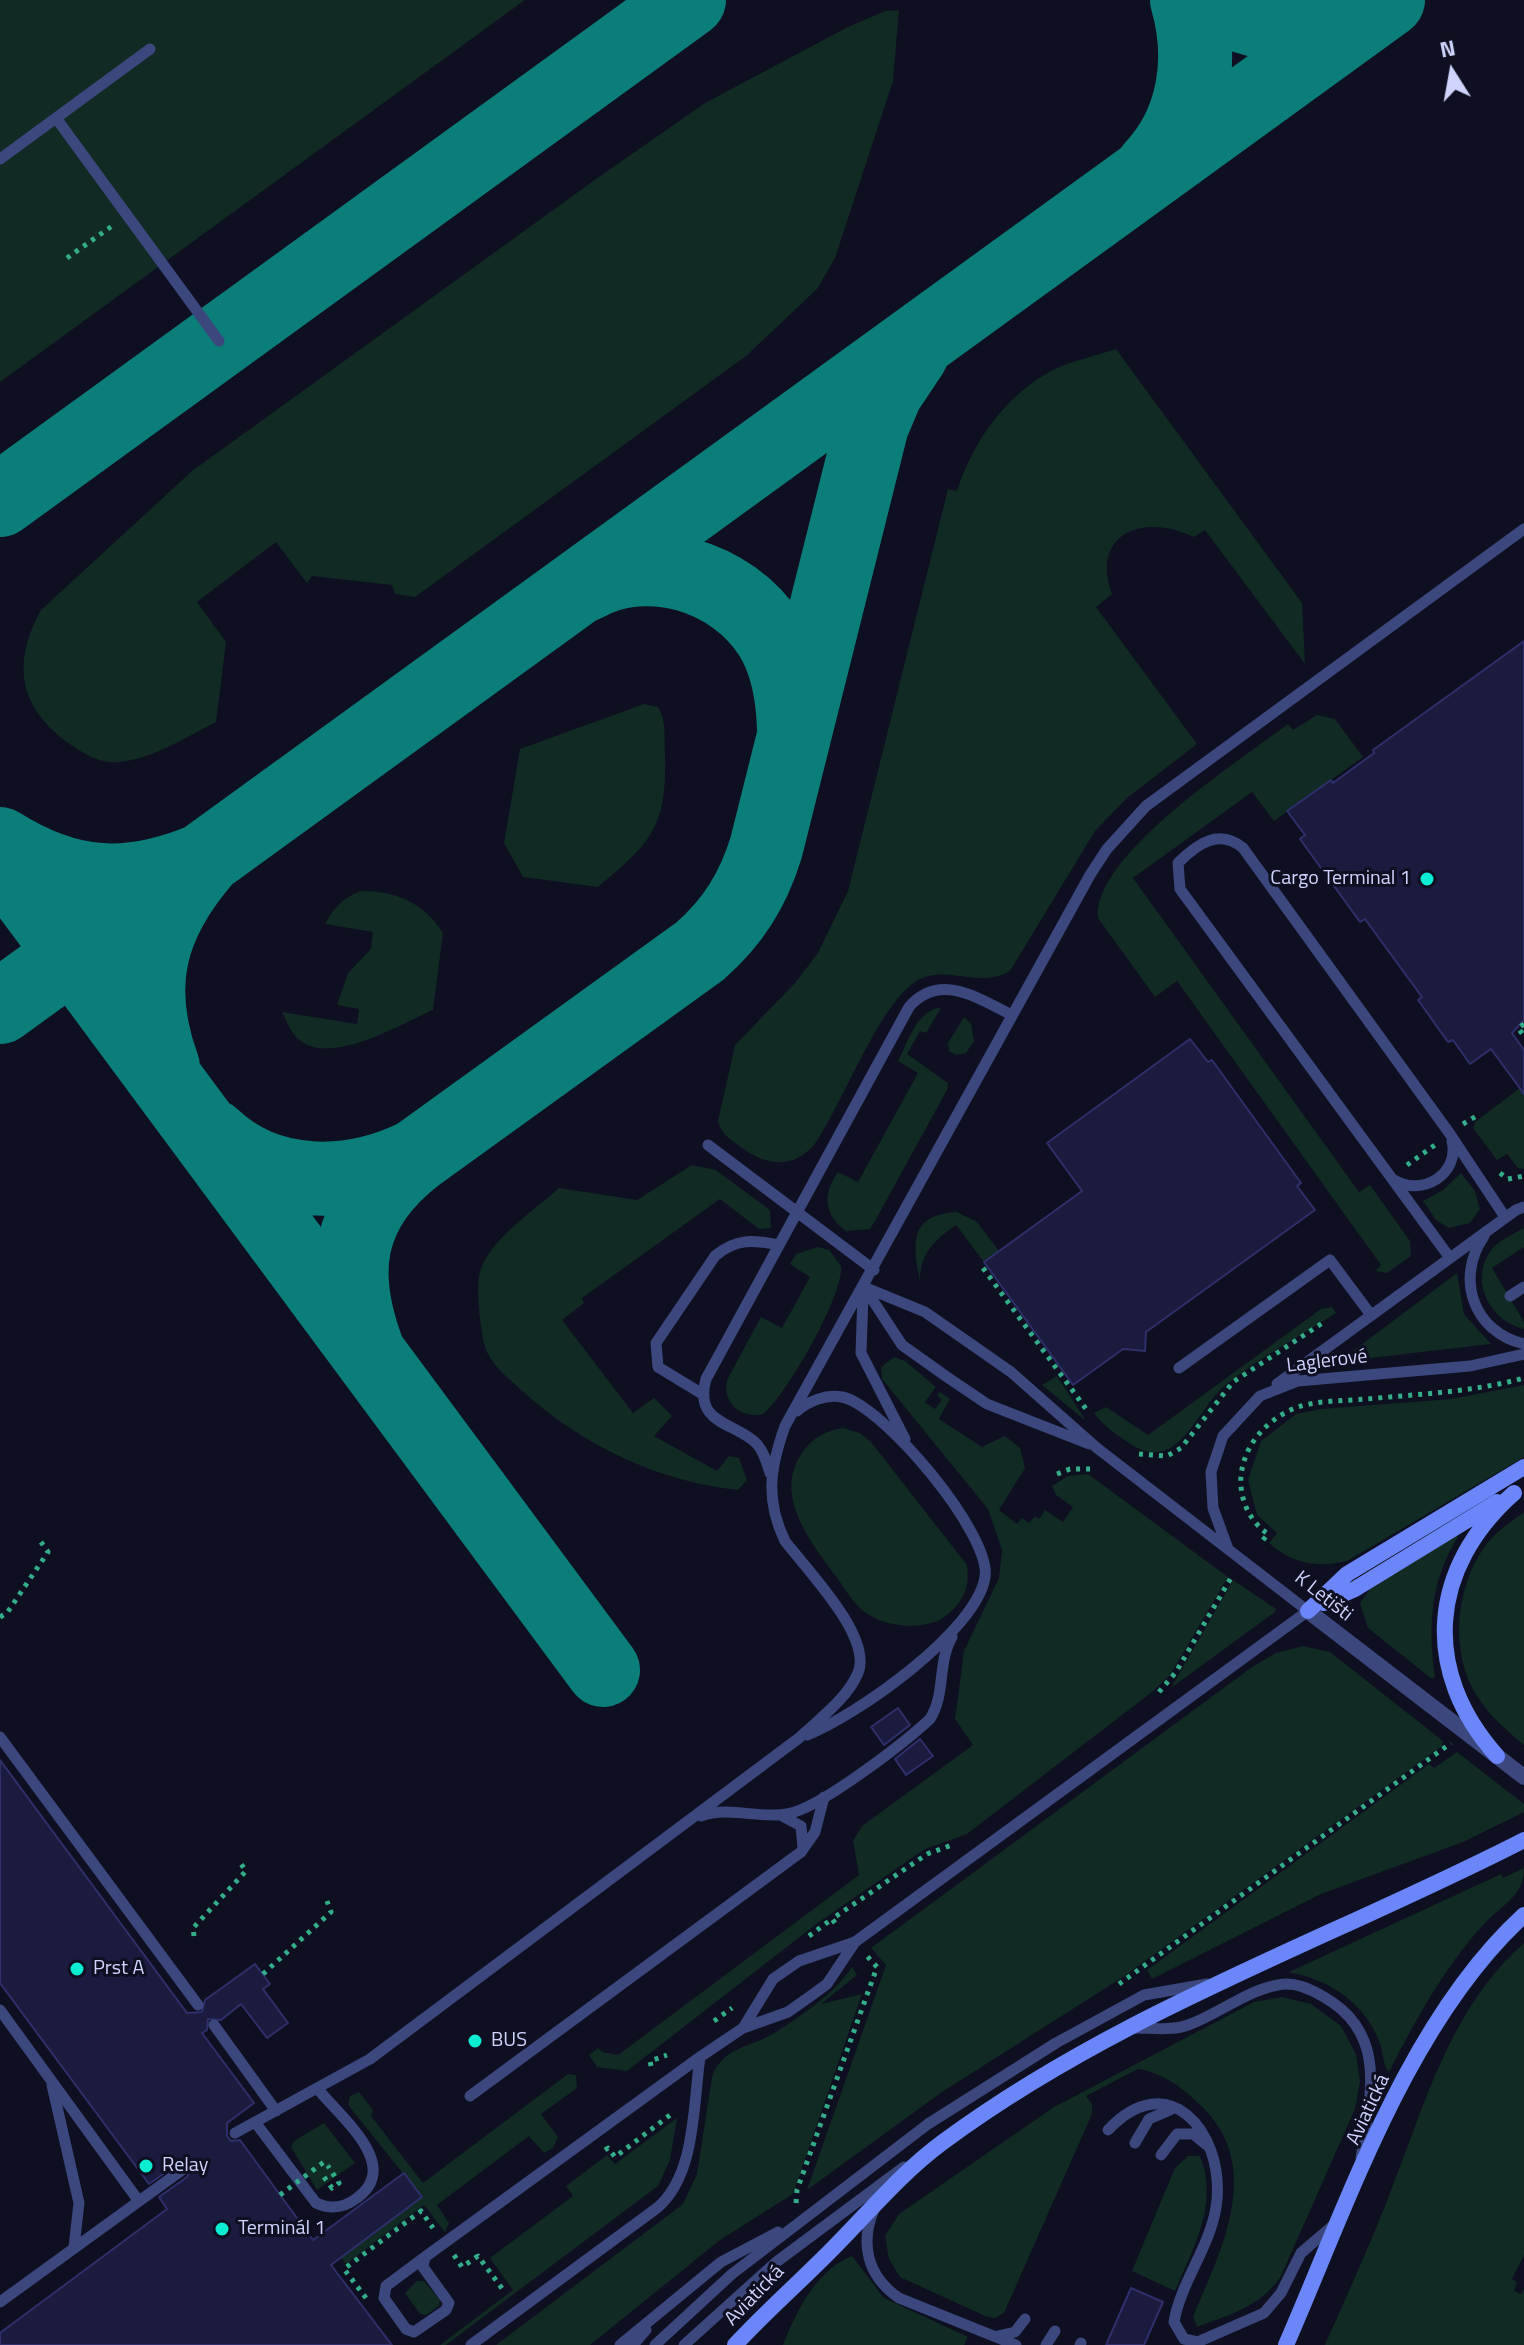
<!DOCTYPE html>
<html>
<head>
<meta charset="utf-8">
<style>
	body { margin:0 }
	#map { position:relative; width:1524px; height:2345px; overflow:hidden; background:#0e0f20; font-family:"Titillium Web",sans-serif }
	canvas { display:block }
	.north { position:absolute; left:1412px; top:32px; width:80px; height:80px; -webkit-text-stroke:6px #0e0f20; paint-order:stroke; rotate:349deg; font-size:22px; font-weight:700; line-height:32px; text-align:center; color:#cfd4fd }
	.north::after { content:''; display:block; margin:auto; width:28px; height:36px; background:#cfd4fd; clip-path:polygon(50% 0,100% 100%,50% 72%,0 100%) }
</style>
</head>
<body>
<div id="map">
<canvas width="1524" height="2345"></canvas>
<div class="north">N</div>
</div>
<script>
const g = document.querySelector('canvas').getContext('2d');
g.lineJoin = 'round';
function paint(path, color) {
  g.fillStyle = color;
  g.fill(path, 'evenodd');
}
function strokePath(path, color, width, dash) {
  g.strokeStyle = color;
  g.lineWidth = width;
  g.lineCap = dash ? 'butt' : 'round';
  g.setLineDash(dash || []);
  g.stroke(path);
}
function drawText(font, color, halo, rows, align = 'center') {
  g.font = font + ' "Titillium Web",sans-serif';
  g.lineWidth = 6;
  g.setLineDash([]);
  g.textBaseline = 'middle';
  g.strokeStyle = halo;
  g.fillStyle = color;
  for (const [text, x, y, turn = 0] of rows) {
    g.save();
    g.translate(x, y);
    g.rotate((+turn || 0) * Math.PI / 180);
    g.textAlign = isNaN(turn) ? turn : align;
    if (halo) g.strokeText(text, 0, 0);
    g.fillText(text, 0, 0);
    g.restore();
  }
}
paint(new Path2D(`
	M0,0H525L0,382Z
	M899,10L893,81L835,258L817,289L746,356L415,597L395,594L392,585L312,576L307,583L276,542L197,602L226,642L216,722C186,737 153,759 119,762C102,764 88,756 74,747C20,711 10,666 41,610L192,471L596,179L705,103L846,28L885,11Z
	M1116,349L1302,603L1305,664L1205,530L1194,537C1145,513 1090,532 1112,594L1096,607L1197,744L1127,798L1095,831L1010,971C980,989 949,965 920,979C880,999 843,1105 814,1145C791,1171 764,1165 738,1145C728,1138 721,1133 718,1121L735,1045L795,983L818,953L848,891L948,489L957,491C973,442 1004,397 1051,371C1070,361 1095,356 1116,349Z
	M644,704L658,707C667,722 664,740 665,756C667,826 651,843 598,887L523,877L504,843L520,749Z
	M1317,715L1335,719L1363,757L1274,821L1252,792L1133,878L1359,1192L1370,1185L1410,1241L1411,1256L1387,1273L1375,1271L1381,1265L1177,981L1155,997L1098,918C1092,855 1242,759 1288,724L1293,730Z
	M361,891C397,891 424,903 443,933L433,1010C398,1025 331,1067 298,1039C290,1032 287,1021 282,1012L357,1024L359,1009L337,1005L348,973L371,949L373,932L325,924C332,909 345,896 361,891Z
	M941,1008L926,1033L920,1031L907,1054L948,1083L947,1090L875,1221L870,1229L846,1231C824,1215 822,1194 838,1172L858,1182L918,1073L898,1061C908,1042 917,1009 941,1008Z
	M964,1017L971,1024L974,1041L966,1053L956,1055L949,1051L948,1043Z
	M1524,1085V1169L1518,1168L1507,1154L1497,1160L1473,1128L1475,1122Z
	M692,1165L716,1170L770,1210L771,1228L759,1229L720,1199L582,1298L584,1303L562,1320L633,1413L654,1398L672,1416L654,1436L717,1471L729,1456L739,1458L747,1480L738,1490C656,1481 582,1445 521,1390C511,1380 494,1367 488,1354C481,1342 476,1291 479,1276C486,1241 534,1211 559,1188L637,1200Z
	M1461,1173L1475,1191L1480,1209L1470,1223L1449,1228L1436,1220L1423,1201L1443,1190Z
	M957,1212L977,1222L999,1251L984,1262L956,1225C933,1241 920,1254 920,1281C913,1244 908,1215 957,1212Z
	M1524,1228V1247L1492,1268L1524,1322V1329C1490,1321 1468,1280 1492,1249C1499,1240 1514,1234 1524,1228Z
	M818,1247L829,1250L841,1266C844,1295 786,1396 763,1414C741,1419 722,1403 727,1380L761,1317L782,1328L810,1277L790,1264L796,1254Z
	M1457,1273L1464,1314L1491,1344L1353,1360L1349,1354Z
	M1332,1307L1336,1313C1300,1336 1261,1357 1228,1383C1195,1408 1179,1480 1126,1441C1114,1433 1103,1425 1094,1413L1106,1407L1148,1435L1321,1309Z
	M894,1357L905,1361L936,1387L925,1402L935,1409L942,1400L937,1395L940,1392L950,1399L939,1419L982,1447L1005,1436L1020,1448L1025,1468L999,1510L1017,1524L1022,1518L1029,1523L1035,1516L1039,1519L1045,1510L1063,1522L1073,1507L1056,1495L1052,1486L1068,1476L1088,1474L1228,1577L1170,1675L1152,1692L967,1834L925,1849L819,1922L627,2071L597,2067L589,2055L598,2048L602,2052L618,2055L859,1875L853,1841L862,1826L973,1745L955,1719L964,1651L999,1578L1002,1550L988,1509L882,1379L881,1367Z
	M1057,1376L1086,1421L1042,1385Z
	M1524,1385V1457L1347,1561C1318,1568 1292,1564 1269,1543L1277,1533L1257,1515L1248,1480L1261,1441L1296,1414L1321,1409L1451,1399Z
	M843,1428L860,1433L871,1442L967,1565C970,1586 964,1601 948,1614C927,1632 888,1628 866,1613C853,1604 844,1587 835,1575C810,1541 773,1495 802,1453C812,1438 825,1431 843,1428Z
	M1524,1512V1745C1507,1731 1489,1715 1477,1696C1450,1654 1455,1590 1483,1549C1493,1534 1509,1523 1524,1512Z
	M1455,1534L1458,1537C1430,1581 1428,1627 1435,1677L1432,1679L1368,1628L1360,1603L1370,1589Z
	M1233,1580L1276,1609L1275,1612L1171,1688Z
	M1303,1646L1330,1652L1443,1741L1442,1746L1123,1977L942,2092L807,2190L886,1965L871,1948L1252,1667L1276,1653Z
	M1457,1752L1524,1804V1812L1463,1842L1321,1894L1152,1979L1147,1970L1429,1764L1434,1768Z
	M1524,1868C1524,1897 1501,1905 1483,1925C1444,1968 1415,2021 1389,2072C1383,2065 1383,2053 1380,2043C1364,2002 1330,1980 1289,1972L1501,1874L1503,1878Z
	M1524,1943V2255L1512,2279L1517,2282L1514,2291L1521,2294L1524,2289V2345H1325C1347,2295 1370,2245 1390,2193C1425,2105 1450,2008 1524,1943Z
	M852,1967L857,1975L821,2004L862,1994L793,2194L720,2240L590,2345H496L683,2204L697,2174L712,2077C722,2047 752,2047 776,2032C802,2015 835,1993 852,1967Z
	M1282,1997L1311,2004L1341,2026L1356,2054L1360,2081L1355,2109L1281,2276C1262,2306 1229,2315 1197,2327L1193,2317C1222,2248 1267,2163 1196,2101C1180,2086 1160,2072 1138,2069L1086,2096L1092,2104V2114L1004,2313L995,2318L985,2316L900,2277L889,2259L885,2236L899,2214L1054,2107L1254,2002Z
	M568,2074L576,2075L577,2088L541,2114L558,2137L553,2148L544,2153L529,2136L437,2205L449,2223L445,2232L424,2205L346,2264L341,2258L422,2197L348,2105L350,2096L359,2092L373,2110L371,2116L423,2183Z
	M677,2118L670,2160L658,2186L446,2345H440L513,2290L490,2258L573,2196L566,2186L607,2155L615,2164Z
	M324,2123L355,2163L317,2190L291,2147L294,2141Z
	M1188,2156H1199L1202,2161C1217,2207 1193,2249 1175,2291L1132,2271L1175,2168Z
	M852,2256L884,2298L968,2337L964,2345H783C796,2312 816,2270 852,2256Z
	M417,2281H424L440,2300L439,2306L426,2315L420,2314L405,2293Z`), '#112a24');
strokePath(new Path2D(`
	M1209,0C1258,30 1313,32 1366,12
	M1152,168C1195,123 1204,59 1187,0
	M0,500L689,0
	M585,585C647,550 732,576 770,635C788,663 793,696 794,729
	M0,844C70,888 129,891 205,859C149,924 133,985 163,1067
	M0,856L603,1670
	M0,1007L1388,0
	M212,1136C268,1190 351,1188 416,1156
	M369,1354C338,1274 345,1211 416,1156L700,951C733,922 753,890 766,848L872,425L886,392L912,353`), '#0c7e7a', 74);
const building = new Path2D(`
	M1524,641V1020L1512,1033L1524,1050V1094L1491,1049L1470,1064L1453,1040L1448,1042L1418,1000L1422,997L1365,919L1360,922L1300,839L1305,835L1287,811L1331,780L1333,783L1374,753L1373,750Z
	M1190,1039L1208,1062L1212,1060L1301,1183L1297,1186L1315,1210L1146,1332L1145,1351L1123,1349L1073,1385L984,1262L1082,1191L1047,1143Z
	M898,1708L910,1725L884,1745L871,1727Z
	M920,1739L933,1756L906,1775L895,1759Z
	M0,1760L187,2013L202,2012L205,2000L255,1964L270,1984L263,1989L288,2023L267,2038L241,2004L221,2020L208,2019L207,2030L202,2033L254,2103L227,2123V2136L231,2141L240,2140L313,2240L404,2173L422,2197L331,2265L392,2345H0V2333L167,2209L159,2197L187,2177L190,2170L186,2163L180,2162L149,2184L0,1983Z
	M1131,2288L1163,2302L1144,2345H1106Z`);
paint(building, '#1b1b40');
strokePath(building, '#2e2f6b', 2);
strokePath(new Path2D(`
	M67,258L112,226
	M1524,1024L1518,1028L1524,1036
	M1463,1124L1478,1115
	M1407,1165L1435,1145
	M1500,1173L1508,1179L1524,1176
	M983,1268L1089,1413
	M1139,1454L1167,1456L1181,1448L1233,1382L1324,1322
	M1057,1474L1070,1469H1092
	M1263,1540L1268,1534C1250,1522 1239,1499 1241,1476C1244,1445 1266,1420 1295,1408C1317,1400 1344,1401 1367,1399C1420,1394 1473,1392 1524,1378
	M0,1617L7,1613L48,1552L41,1542
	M1159,1692L1176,1672L1232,1576
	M835,1923L832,1919L927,1854L952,1845
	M194,1936L193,1928L246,1871L239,1861
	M809,1936L832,1919
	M263,1974L331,1912L327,1901
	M1119,1984L1451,1743
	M714,2021L732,2008
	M651,2066L650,2061L667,2055
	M605,2150L608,2148L615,2157L674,2112
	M324,2177L332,2188L339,2183L328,2166
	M796,2203L797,2190L877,1967L866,1955
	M454,2255L462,2267L478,2256L504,2291
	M366,2298L344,2269L421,2211L433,2228`), '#34ad8b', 5, [4, 6]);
strokePath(new Path2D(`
	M56,118L219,341
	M0,159L150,49
	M708,1145L874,1270
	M1394,1180C1422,1197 1460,1174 1452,1141
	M1484,1236C1455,1278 1473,1332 1524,1344
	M1450,1258L1180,889L1178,863C1197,844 1219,828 1243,848L1450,1134L1505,1217
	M864,1287L902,1345L947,1377L987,1404L1089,1444
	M863,1295L861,1353L905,1439
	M1510,1296L1524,1287
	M1179,1368L1330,1260L1371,1315
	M1277,1384L1516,1210L1524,1207
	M704,1395L658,1367L656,1343L715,1256C736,1238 753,1240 779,1245
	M797,1411C809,1401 826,1394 842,1397C883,1405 992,1535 985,1577C977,1631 856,1716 807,1735
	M770,1473C767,1463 764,1452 757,1444C736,1422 693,1425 706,1379L909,1007C940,971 979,999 1012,1015
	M1228,1549L1213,1508L1211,1472L1223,1436L1260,1396L1298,1381L1470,1366L1524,1354
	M0,1737L198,2005
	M701,1816C729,1806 758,1819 787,1814C819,1809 904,1743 930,1719C946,1694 937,1663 952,1637
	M784,1817L801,1826L803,1848
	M0,2010L138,2200
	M214,2025L276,2111
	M743,2028L773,1979L799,1961L855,1942L1308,1611L1097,1448L1011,1372L925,1312L864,1287
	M1133,2028C1150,2028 1172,2031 1188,2025C1219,2014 1245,1991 1278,1985C1294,1981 1310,1989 1324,1997C1389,2034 1370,2098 1361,2158
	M52,2085L79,2203L74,2247
	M470,2096L801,1852L815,1832L824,1797
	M255,2122L316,2203C331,2210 344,2208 357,2198C402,2165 341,2118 317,2088
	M1108,2130C1168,2066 1223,2131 1217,2200C1213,2244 1181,2280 1174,2322L1184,2339L1198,2342
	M235,2133L370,2059L799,1738C819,1719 847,1699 858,1673C873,1637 807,1570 785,1541C765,1500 770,1468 785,1426L1090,875L1107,849L1146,806L1524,529
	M1135,2143L1149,2119L1170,2110
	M1161,2155L1177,2134H1193L1208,2146
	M875,2207C859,2243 867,2276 899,2298L1016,2345
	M425,2257L423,2267L449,2303L446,2310L414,2332L406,2329L384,2298L386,2286L425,2257L700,2057L743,2028L788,2012L812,1995L827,1984L855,1942
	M0,2302L182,2170
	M998,2336L1015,2332L1025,2319
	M1193,2344L1264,2313L1281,2293L1301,2253L1336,2223
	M471,2345L657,2208C696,2175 693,2106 700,2057
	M620,2345L721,2262L778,2232
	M633,2345L646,2330
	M655,2345L732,2274L928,2124L1056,2043L1144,1995L1207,1984
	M684,2345L775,2263L904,2167
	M1046,2345L1055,2331
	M1080,2345L1081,2343`), '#3b477d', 11);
strokePath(new Path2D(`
	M1308,1611L1524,1777`), '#3b477d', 16);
strokePath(new Path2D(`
	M1324,1603L1355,1589L1497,1502
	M1308,1611L1347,1574L1524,1467
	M1497,1756C1421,1671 1429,1568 1514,1493
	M735,2345C769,2308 808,2275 843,2238C875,2205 905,2170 943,2142C1120,2011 1331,1939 1524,1840
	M1286,2345C1348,2203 1408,2021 1524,1915`), '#6b86f8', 16);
strokePath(new Path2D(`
	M280,2195L324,2162L328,2166`), '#34ad8b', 5, [4, 6]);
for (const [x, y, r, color] of [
	[1427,879,8,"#0bedd3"],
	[77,1969,8,"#0bedd3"],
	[475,2041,8,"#0bedd3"],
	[146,2166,8,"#0bedd3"],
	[222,2229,8,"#0bedd3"]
]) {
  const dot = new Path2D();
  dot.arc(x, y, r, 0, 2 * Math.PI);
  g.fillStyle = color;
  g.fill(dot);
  strokePath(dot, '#0e0f20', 3);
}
drawText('20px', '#cfd4fd', '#0e0f20', [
	["Cargo Terminal 1",1411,879,"right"],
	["Prst A",93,1969],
	["BUS",491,2041],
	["Relay",162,2166],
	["Terminál 1",238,2229]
], 'left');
drawText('20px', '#cfd4fd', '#0e0f20', [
	["Laglerové",1327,1362,-7],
	["K Letišti",1323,1597,38],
	["Aviatická",1369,2110,-65],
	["Aviatická",755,2296,-46]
]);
</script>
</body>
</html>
